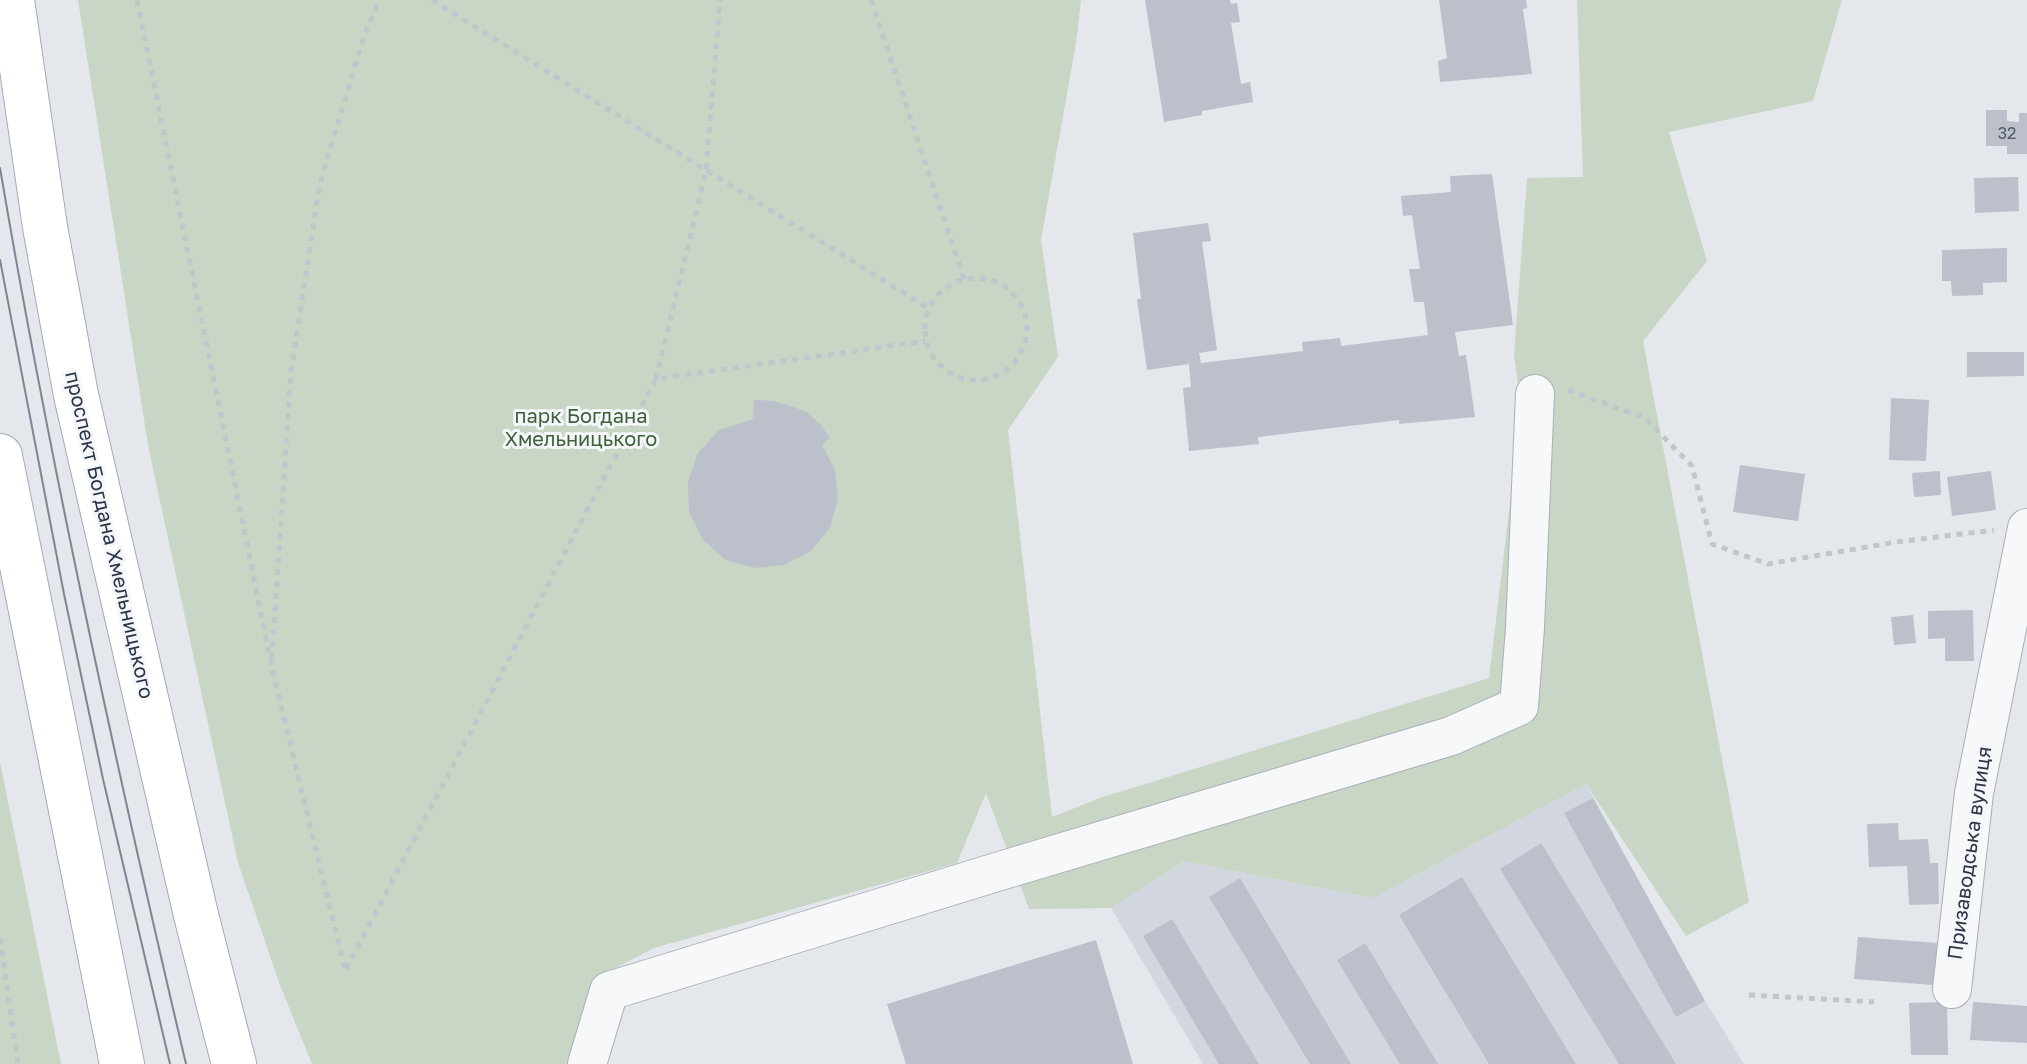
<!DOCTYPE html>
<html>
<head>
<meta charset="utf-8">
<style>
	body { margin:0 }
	canvas { display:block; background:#e4e7ec }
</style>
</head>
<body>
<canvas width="2027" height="1064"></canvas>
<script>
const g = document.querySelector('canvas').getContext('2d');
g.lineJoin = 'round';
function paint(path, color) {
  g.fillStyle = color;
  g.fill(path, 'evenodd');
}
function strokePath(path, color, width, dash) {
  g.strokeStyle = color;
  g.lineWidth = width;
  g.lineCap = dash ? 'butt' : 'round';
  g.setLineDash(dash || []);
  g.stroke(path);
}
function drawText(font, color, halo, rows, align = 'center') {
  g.font = font + ' "Golos Text",sans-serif';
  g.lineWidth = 6;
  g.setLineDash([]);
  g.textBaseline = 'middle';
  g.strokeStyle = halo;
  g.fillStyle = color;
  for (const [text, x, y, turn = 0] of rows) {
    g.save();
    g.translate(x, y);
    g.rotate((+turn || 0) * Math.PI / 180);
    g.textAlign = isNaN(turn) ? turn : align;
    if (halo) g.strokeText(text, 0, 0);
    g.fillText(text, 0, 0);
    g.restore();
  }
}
paint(new Path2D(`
	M1586,784L1705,1001L1744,1064H1203L1111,908L1184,861L1373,898Z`), '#d2d6de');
paint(new Path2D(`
	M78,0H1081L1076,43L1041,240L1058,357L1008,430L1052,817L1100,798L1489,678L1511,495L1526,441L1514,354L1527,178L1583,177L1577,0H1842L1813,101L1669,132L1707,261L1643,341L1749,902L1686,936L1586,784L1373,898L1184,861L1111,908L1029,909L986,793L957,863L654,948L595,979L566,1064H312L280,985L238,863L148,445Z
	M0,762L61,1064H0Z`), '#c9d6c5');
paint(new Path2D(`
	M1145,0H1230L1231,4L1237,3L1240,22L1231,23L1241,84L1250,82L1253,102L1202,111V115L1164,122Z
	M1439,0H1526L1527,8L1523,9L1532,74L1440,82L1438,61L1447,58Z
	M1986,110H2007V121L2019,122V113H2027V154H2007V146H1986Z
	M1492,174L1513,325L1455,332L1459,356L1466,355L1475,417L1399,424V420L1258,437L1259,444L1189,451L1183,388L1191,387L1189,364L1147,370L1137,299H1141L1133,233L1208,223L1211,241L1202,242L1217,350L1199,353L1201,363L1303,351L1302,342L1340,338L1341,346L1428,335L1424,302H1414L1409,269H1420L1412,215L1403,216L1401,196L1451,192L1450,176Z
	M2018,177L2019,211L1975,213L1974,178Z
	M2007,248V282L1983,283V295L1952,296L1951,281H1942V250Z
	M1967,352H2024V376L1967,377Z
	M1891,398L1929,400L1926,461L1889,460Z
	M754,400L773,401L794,407L808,413L820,424L830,438L822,445L835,470L838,499L830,528L811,551L784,565L755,568L726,560L703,540L689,512L688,482L698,453L719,430L753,419Z
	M1740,465L1805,474L1798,521L1733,512Z
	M1940,471L1941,495L1914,497L1912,473Z
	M1991,471L1996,510L1952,516L1947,477Z
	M1973,610L1974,661H1945V638L1928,639V611Z
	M1913,615L1916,643L1894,645L1891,617Z
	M1593,798L1705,1001L1676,1017L1564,813Z
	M1898,823L1899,840L1928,839L1930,863H1938L1939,904L1909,905L1907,866L1869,867L1867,824Z
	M1541,843L1676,1064H1619L1500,869Z
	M1462,877L1576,1064H1489L1399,915Z
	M1240,878L1351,1064H1310L1209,897Z
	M1172,919L1259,1064H1219L1143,936Z
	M1858,937L1937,943L1933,985L1854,979Z
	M1096,940L1133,1064H906L887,1004Z
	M1365,943L1438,1064H1400L1337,960Z
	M1947,1002L1948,1055H1911L1909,1003Z
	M1973,1002L2027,1006V1043L1970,1040Z`), '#bbc0ca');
const minor = new Path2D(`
	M1952,989L1974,793L2027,528
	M587,1064L609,991L1000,871L1451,736L1519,706L1525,628L1535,394`);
const major = new Path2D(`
	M12,0L45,227L76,395L196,915L234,1064
	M0,456L122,1064`);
strokePath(minor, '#a9aeb7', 40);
strokePath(major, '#a3abb8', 46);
strokePath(new Path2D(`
	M137,0L272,668L345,970
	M432,0L928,308
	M871,0L964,279
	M925 329a51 51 0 1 1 102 0a51 51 0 1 1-102 0Z
	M656,379L706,171L720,0
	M1568,390L1645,418L1692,466L1712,544L1768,564L1896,542L1994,530
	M272,659L291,371L320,183L364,36L379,0
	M0,938L18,1064
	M346,969L656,379L925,341
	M1749,995L1874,1002`), '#c2c5cb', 5, [6, 6]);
strokePath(minor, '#f7f8fa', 38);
strokePath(major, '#fff', 44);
strokePath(new Path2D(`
	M0,168C51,469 116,767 186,1064
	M0,260L64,594L103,779L170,1064`), '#7d8696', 2);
drawText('16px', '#4f5766', null, [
	["32",2007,134]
]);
drawText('20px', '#3f6138', '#f4f6f9', [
	["парк Богдана",581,417],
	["Хмельницького",581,440]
]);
drawText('20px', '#2b3445', '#f4f6f9', [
	["проспект Богдана Хмельницького",109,535,77],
	["Призаводська вулиця",1970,853,-82]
]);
</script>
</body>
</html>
